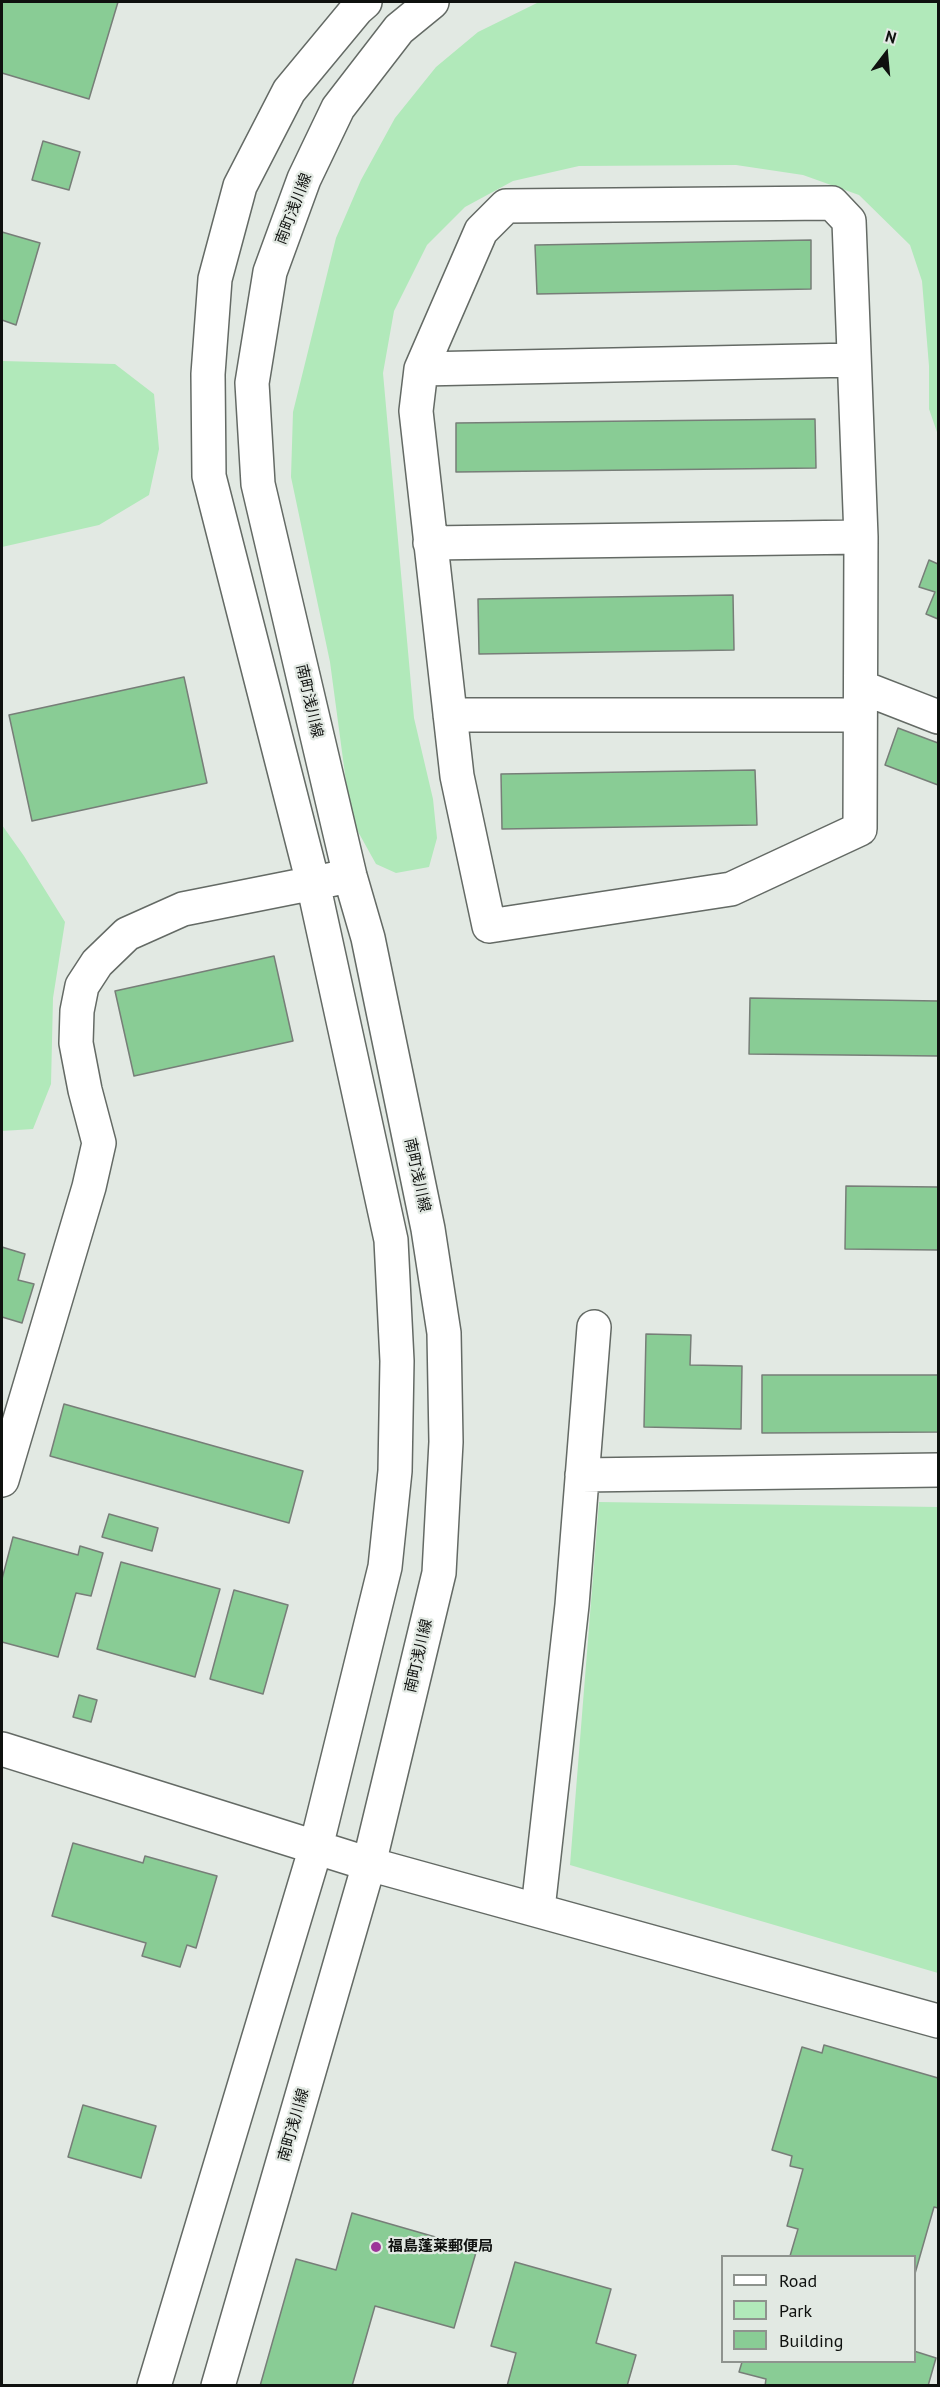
<!DOCTYPE html>
<html>
<head>
<meta charset="utf-8">
<style>
	body { margin:0 }
	#map { position:relative; width:940px; height:2387px; overflow:hidden; background:#e2e9e3; font-family:"PT Sans",sans-serif }
	canvas { display:block }
	.frame { position:absolute; inset:0; border:3px solid #0f110f; pointer-events:none }
	.legend { position:absolute; left:721px; top:2255px; width:195px; height:108px; box-sizing:border-box; background:#e2e9e3; border:2px solid #8e938e; margin:0; padding:8px 10px; list-style:none; font-size:18px; color:#0f110f }
	.legend li { display:flex; align-items:center; gap:12px; height:30px }
	.legend b { width:30px; border:2px solid #8e938e }
	.north { position:absolute; left:856px; top:24px; width:60px; height:60px; -webkit-text-stroke:4px #e2e9e3; paint-order:stroke; rotate:16deg; font-size:16px; font-weight:700; line-height:24px; text-align:center; color:#0f110f }
	.north::after { content:''; display:block; margin:auto; width:21px; height:27px; background:#0f110f; clip-path:polygon(50% 0,100% 100%,50% 72%,0 100%) }
</style>
</head>
<body>
<div id="map">
<canvas width="940" height="2387"></canvas>
<div class="frame"></div>
<ul class="legend">
<li><b style="height:8px;background:#fff"></b>Road</li>
<li><b style="height:16px;background:#b1e9ba"></b>Park</li>
<li><b style="height:16px;background:#89cc95"></b>Building</li>
</ul>
<div class="north">N</div>
</div>
<script>
const g = document.querySelector('canvas').getContext('2d');
g.lineJoin = 'round';
function paint(path, color) {
  g.fillStyle = color;
  g.fill(path, 'evenodd');
}
function strokePath(path, color, width, dash) {
  g.strokeStyle = color;
  g.lineWidth = width;
  g.lineCap = dash ? 'butt' : 'round';
  g.setLineDash(dash || []);
  g.stroke(path);
}
function drawText(font, color, halo, rows, align = 'center') {
  g.font = font + ' "PT Sans","Noto Sans JP",sans-serif';
  g.lineWidth = 4.5;
  g.setLineDash([]);
  g.textBaseline = 'middle';
  g.strokeStyle = halo;
  g.fillStyle = color;
  for (const [text, x, y, turn = 0] of rows) {
    g.save();
    g.translate(x, y);
    g.rotate((+turn || 0) * Math.PI / 180);
    g.textAlign = isNaN(turn) ? turn : align;
    if (halo) g.strokeText(text, 0, 0);
    g.fillText(text, 0, 0);
    g.restore();
  }
}
paint(new Path2D(`
	M539,2H938V435L929,409V366L922,281L910,245L859,195L803,175L736,165L579,166L513,181L465,207L427,245L394,311L383,373L414,718L433,799L437,838L429,867L396,873L376,864L351,819L330,662L291,477L293,412L336,238L361,180L395,118L436,67L478,32Z
	M2,361L115,364L154,394L159,449L149,495L99,525L2,547Z
	M2,825L24,856L65,922L53,998L51,1084L33,1129L2,1131Z
	M599,1502L938,1507V1973L570,1865Z`), '#b1e9ba');
const building = new Path2D(`
	M2,2H118L89,99L2,73Z
	M43,141L80,152L69,190L32,180Z
	M2,232L40,243L16,325L2,320Z
	M811,240V289L537,294L535,245Z
	M815,419L816,468L456,472V423Z
	M929,560L938,564V619L926,614L935,592L919,587Z
	M733,595L734,650L479,654L478,599Z
	M184,677L207,783L32,821L9,715Z
	M898,728L938,743V785L885,765Z
	M755,770L757,825L502,829L501,774Z
	M274,956L293,1041L134,1076L115,991Z
	M750,998L938,1001V1056L749,1054Z
	M846,1186L938,1187V1250L845,1249Z
	M2,1247L25,1254L18,1280L34,1284L22,1323L2,1317Z
	M646,1334L691,1335L690,1365L742,1366L741,1429L644,1427Z
	M762,1375H938V1432L762,1433Z
	M64,1404L303,1471L289,1523L50,1456Z
	M109,1514L158,1528L152,1551L102,1537Z
	M13,1537L78,1555L80,1546L103,1553L91,1596L76,1593L58,1657L2,1642V1579Z
	M121,1562L220,1589L195,1677L97,1649Z
	M234,1590L288,1605L263,1694L210,1679Z
	M79,1695L97,1700L91,1722L73,1717Z
	M73,1843L143,1863L145,1856L217,1876L196,1948L187,1945L180,1967L142,1956L146,1943L52,1916Z
	M824,2045L938,2078V2208L934,2207L914,2277V2256H790L798,2229L787,2226L803,2169L790,2166L792,2156L772,2150L802,2047L822,2053Z
	M83,2105L156,2126L141,2178L68,2157Z
	M352,2213L477,2249L454,2328L375,2306L352,2386H260L296,2259L336,2270Z
	M515,2262L611,2289L596,2343L636,2355L627,2386H507L516,2353L491,2346Z
	M914,2351L936,2358L928,2386H765L766,2379L739,2372L742,2362H914Z`);
paint(building, '#89cc95');
strokePath(building, '#777e78', 1.5);
const minor = new Path2D(`
	M832,203L849,221L861,537L860,829L731,889L489,926L457,776L416,411L421,369L481,231L506,206Z
	M421,369L854,360
	M430,543L861,537
	M861,687L938,717
	M450,715H860
	M582,1475L938,1470
	M2,1480L89,1187L99,1143L85,1090L76,1043L77,1011L82,986L97,963L127,934L183,909L334,879
	M2,1749L369,1864L938,2021
	M538,1909L572,1605L594,1327
	M154,2386L316,1847L385,1567L395,1471L397,1361L391,1240L313,883L209,476L208,374L215,279L240,186L289,91L357,9L365,2
	M218,2386L369,1864L439,1573L446,1442L444,1333L428,1229L368,938L350,876L258,484L252,383L270,272L304,179L338,108L399,29L432,2`);
strokePath(minor, '#646a65', 36);
strokePath(minor, '#fff', 33);
for (const [x, y, r, color] of [
	[376,2247,6,"#9c3599"]
]) {
  const dot = new Path2D();
  dot.arc(x, y, r, 0, 2 * Math.PI);
  g.fillStyle = color;
  g.fill(dot);
  strokePath(dot, '#e2e9e3', 2);
}
drawText('15px', '#0f110f', '#e2e9e3', [
	["南町浅川線",294,209,-69],
	["南町浅川線",309,701,77],
	["南町浅川線",417,1175,78],
	["南町浅川線",419,1656,-77],
	["南町浅川線",294,2125,-74]
]);
drawText('bold 15px', '#0f110f', '#e2e9e3', [
	["福島蓬莱郵便局",388,2247]
], 'left');
</script>
</body>
</html>
